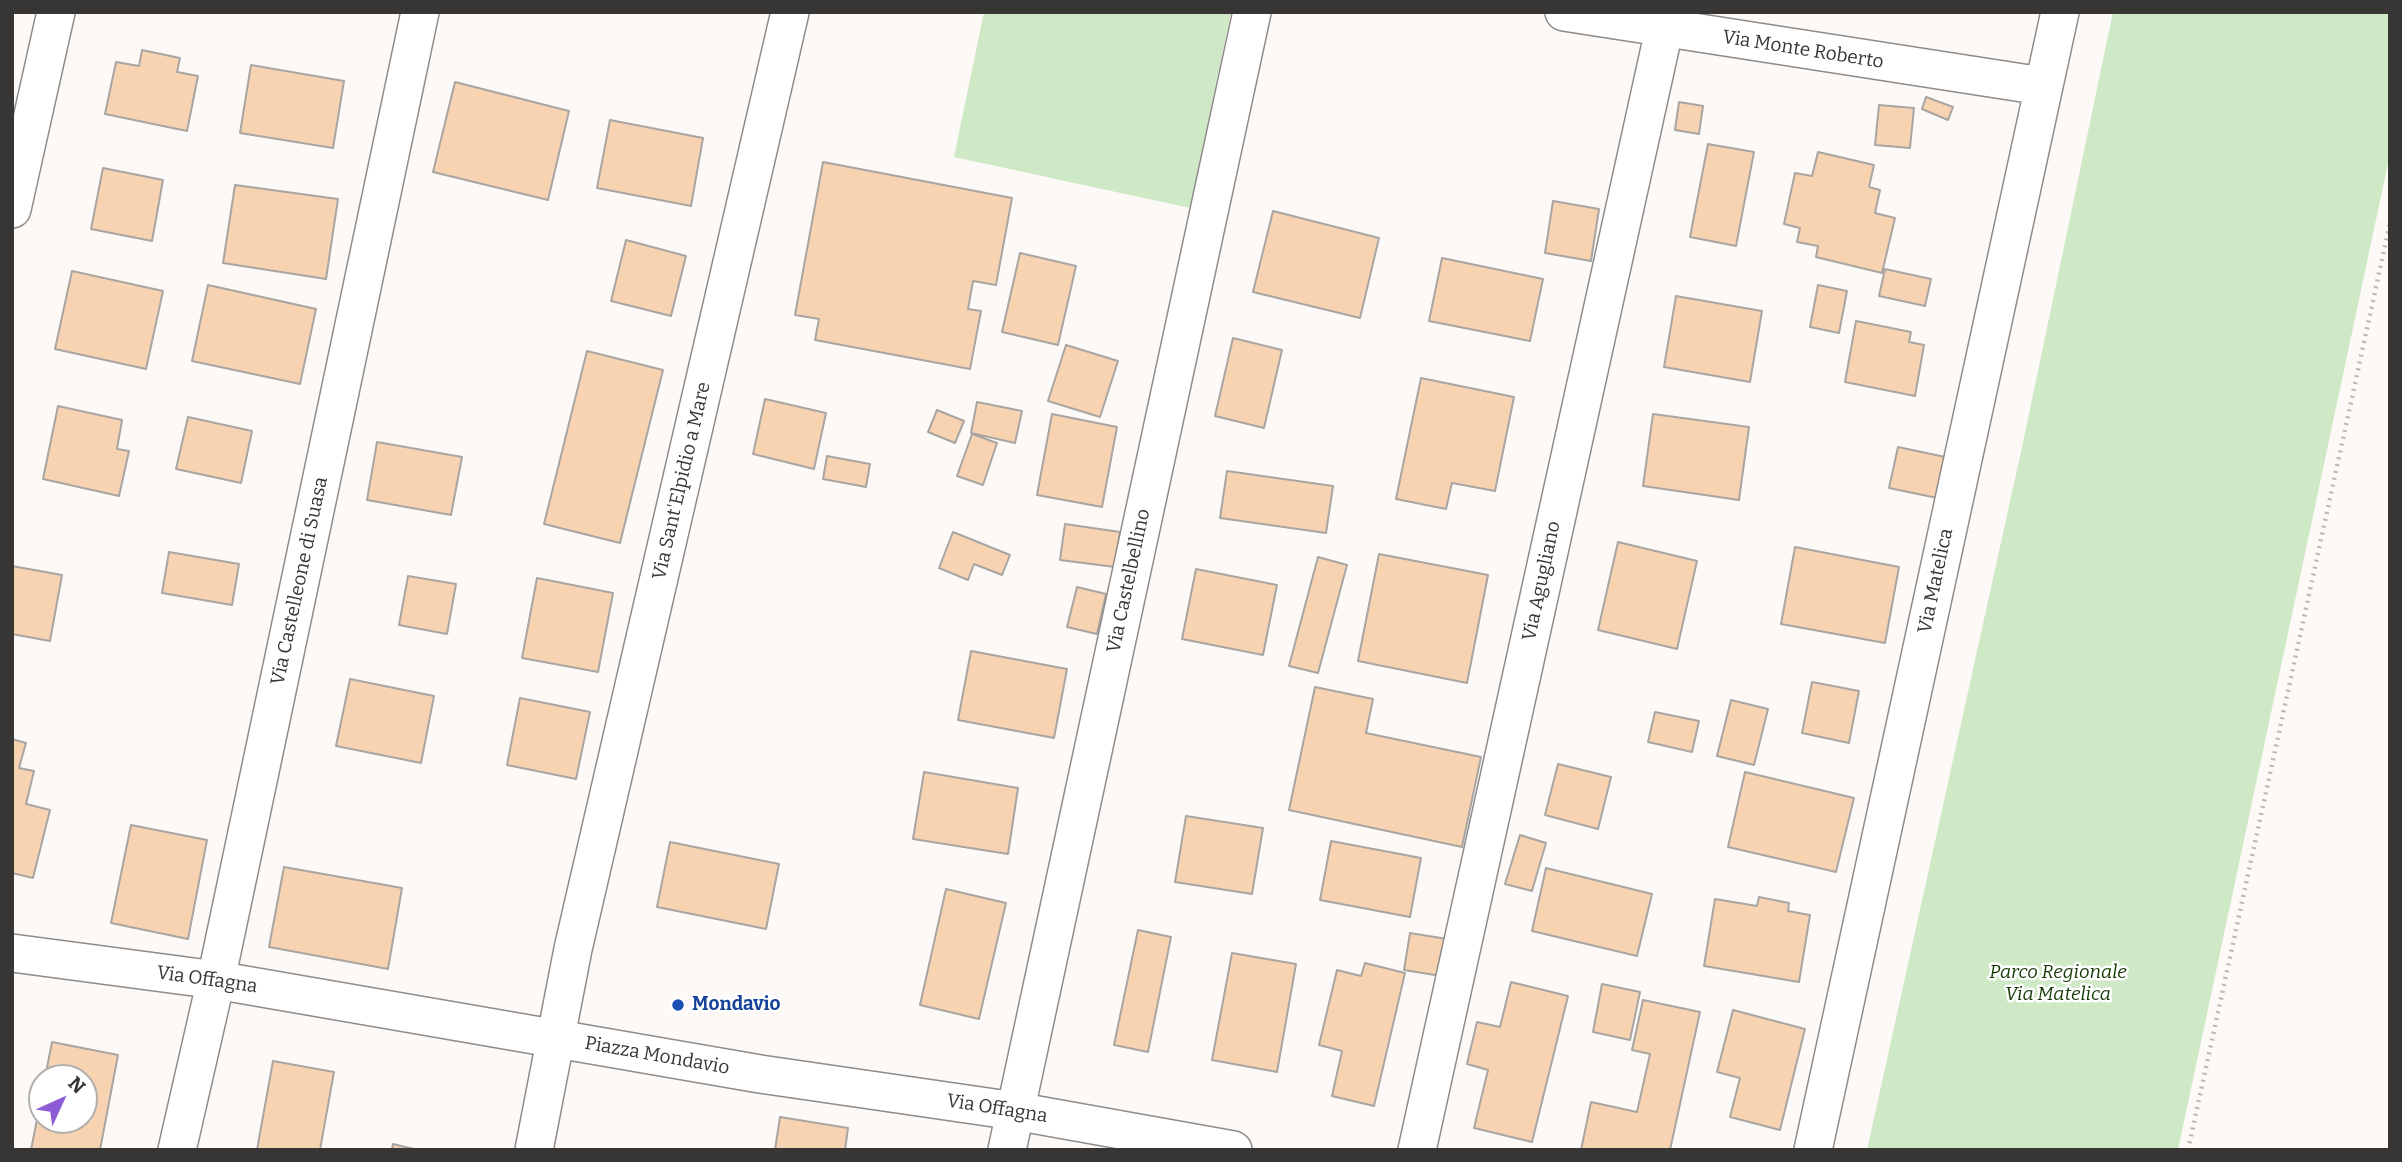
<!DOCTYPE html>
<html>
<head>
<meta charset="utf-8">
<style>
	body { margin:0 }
	#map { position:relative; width:2402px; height:1162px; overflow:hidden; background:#fdf9f7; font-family:Bitter,serif }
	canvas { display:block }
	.frame { position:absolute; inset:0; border:14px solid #373635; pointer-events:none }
	.north { position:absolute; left:28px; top:1064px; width:70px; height:70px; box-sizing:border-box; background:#fff; border:2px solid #afafae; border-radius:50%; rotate:45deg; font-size:19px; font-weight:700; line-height:28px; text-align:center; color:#373635 }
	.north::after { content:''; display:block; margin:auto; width:24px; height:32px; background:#8c5cd5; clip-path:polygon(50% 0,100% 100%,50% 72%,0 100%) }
</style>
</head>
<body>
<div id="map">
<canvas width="2402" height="1162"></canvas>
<div class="frame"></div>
<div class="north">N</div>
</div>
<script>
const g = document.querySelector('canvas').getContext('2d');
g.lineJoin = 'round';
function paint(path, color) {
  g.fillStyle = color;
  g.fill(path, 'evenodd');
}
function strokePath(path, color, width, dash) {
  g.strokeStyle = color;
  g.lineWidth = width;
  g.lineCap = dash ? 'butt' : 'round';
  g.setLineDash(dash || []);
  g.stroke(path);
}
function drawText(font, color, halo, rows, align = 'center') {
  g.font = font + ' Bitter,serif';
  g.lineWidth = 5;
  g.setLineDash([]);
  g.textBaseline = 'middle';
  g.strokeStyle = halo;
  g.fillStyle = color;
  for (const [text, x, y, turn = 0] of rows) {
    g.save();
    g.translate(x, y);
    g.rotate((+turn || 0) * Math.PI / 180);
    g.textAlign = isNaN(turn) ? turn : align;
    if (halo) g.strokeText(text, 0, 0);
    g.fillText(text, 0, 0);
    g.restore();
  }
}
paint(new Path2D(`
	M984,12H1231L1190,208L954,157Z
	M2113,12H2390V154L2178,1150H1867L2024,438Z`), '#cfe8c6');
const building = new Path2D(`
	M142,50L180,58L177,72L198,76L187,131L105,114L116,62L139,66Z
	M251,65L344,81L333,148L240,133Z
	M455,82L569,111L548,200L433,172Z
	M1926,97L1953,107L1948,120L1922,109Z
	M1679,102L1703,106L1699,134L1675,130Z
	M1879,105L1914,108L1910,148L1875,145Z
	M610,120L703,138L691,206L597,188Z
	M1708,144L1754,152L1736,246L1690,237Z
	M1818,152L1874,165L1869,187L1880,190L1875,213L1895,218L1882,273L1816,257L1818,246L1797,242L1800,228L1784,224L1795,173L1812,176Z
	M823,162L1012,198L996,285L973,281L968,309L981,311L970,369L815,340L819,319L795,315Z
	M103,168L163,180L152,241L91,229Z
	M235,185L338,199L326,279L223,263Z
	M1553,201L1599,209L1591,261L1545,253Z
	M1273,211L1379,238L1360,318L1253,292Z
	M626,240L686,256L671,316L611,301Z
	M1020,253L1076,266L1058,345L1002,332Z
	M1442,258L1543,279L1530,341L1429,321Z
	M1885,269L1931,279L1925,306L1879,296Z
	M72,271L163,291L146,369L55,349Z
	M208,285L316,309L300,384L192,361Z
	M1818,285L1847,291L1839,333L1810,327Z
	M1676,296L1762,311L1750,382L1664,367Z
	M1856,321L1911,332L1909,342L1924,345L1915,396L1845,382Z
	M1233,338L1282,350L1264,428L1215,416Z
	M1066,345L1118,361L1100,417L1048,401Z
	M587,351L663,370L620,543L544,524Z
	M1421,378L1514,397L1495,491L1452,483L1446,509L1396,499Z
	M765,399L826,413L814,469L753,454Z
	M977,402L1022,411L1015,443L971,433Z
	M58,406L122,420L117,449L129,451L119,496L43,479Z
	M937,410L964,421L955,443L928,432Z
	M1052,414L1117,427L1102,507L1037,495Z
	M1653,414L1749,427L1739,500L1643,486Z
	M188,417L252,431L241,483L176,469Z
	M972,434L997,443L983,485L957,476Z
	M377,442L462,457L451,515L367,500Z
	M1898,447L1950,458L1942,499L1889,488Z
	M827,456L870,464L866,487L823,479Z
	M1227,471L1333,486L1326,533L1220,518Z
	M1065,524L1120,532L1115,567L1060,560Z
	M953,532L1010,555L1002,575L974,564L968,580L939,568Z
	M1618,542L1697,561L1677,649L1598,630Z
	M1795,547L1899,567L1885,643L1781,624Z
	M169,552L239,564L232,605L162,593Z
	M1379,554L1488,575L1467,683L1358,661Z
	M1318,557L1347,565L1318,673L1289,666Z
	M12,566L62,575L50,641L12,634Z
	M1196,569L1277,585L1263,655L1182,639Z
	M408,576L456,584L447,634L399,625Z
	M537,578L613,593L598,672L522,658Z
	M1077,587L1106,594L1097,634L1067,627Z
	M971,651L1067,669L1054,738L958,720Z
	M350,679L434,696L421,763L336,746Z
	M1812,682L1859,691L1849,743L1802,733Z
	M1315,687L1373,699L1366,733L1481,757L1462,847L1289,810Z
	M520,698L590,712L576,779L507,765Z
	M1731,700L1768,709L1754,765L1717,756Z
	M1655,712L1699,721L1692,752L1648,742Z
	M12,739L26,743L19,768L34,771L26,804L50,810L33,878L12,873Z
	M1558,764L1611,777L1598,829L1545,815Z
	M924,772L1018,788L1008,854L913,839Z
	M1745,772L1854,798L1836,872L1728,847Z
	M1186,816L1263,828L1252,894L1175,882Z
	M131,825L207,840L188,939L111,923Z
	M1520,835L1546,843L1532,891L1505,884Z
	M1331,841L1421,858L1410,917L1320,900Z
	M670,842L779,864L766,929L657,907Z
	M284,867L402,888L388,969L269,947Z
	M1546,868L1652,894L1637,956L1532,931Z
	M946,889L1006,903L979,1019L920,1005Z
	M1759,897L1789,903L1788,911L1810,915L1799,982L1704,966L1715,899L1757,906Z
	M1138,930L1171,937L1148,1052L1114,1045Z
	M1410,933L1447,939L1441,976L1404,970Z
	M1232,953L1296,964L1277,1072L1212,1060Z
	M1365,963L1405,973L1374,1106L1332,1096L1342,1051L1319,1045L1337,970L1361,976Z
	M1511,982L1568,996L1532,1142L1474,1128L1488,1070L1467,1064L1477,1022L1500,1027Z
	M1602,984L1640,992L1630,1040L1593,1032Z
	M1643,1000L1700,1012L1670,1150H1581L1591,1102L1637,1112L1650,1054L1632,1050Z
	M1733,1010L1805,1029L1780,1130L1730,1117L1740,1078L1717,1072Z
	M52,1042L118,1055L100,1150H31L42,1094V1120H84V1078H45Z
	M273,1061L334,1072L320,1150H257Z
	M780,1117L848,1128L845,1150H775Z
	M393,1144L418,1150H392Z`);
paint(building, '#f8d3b1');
strokePath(building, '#a8a5a3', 2);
const minor = new Path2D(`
	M1564,12L2042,86
	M12,209L56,12
	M12,953L216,980L760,1074L1015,1111L1233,1150
	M177,1150L216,980L420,12
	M534,1150L573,949L790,12
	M1007,1150L1252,12
	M1417,1150L1668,12
	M1813,1150L2060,12`);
strokePath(minor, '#8e8b89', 40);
strokePath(new Path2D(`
	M2188,1150L2390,223`), '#bbb8b6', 4.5, [2, 5]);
strokePath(minor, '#fff', 37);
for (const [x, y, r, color] of [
	[678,1005,7,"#1a4fb4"]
]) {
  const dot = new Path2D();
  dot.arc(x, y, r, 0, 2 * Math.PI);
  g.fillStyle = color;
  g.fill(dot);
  strokePath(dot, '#fff', 2.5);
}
drawText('19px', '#373635', '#fff', [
	["Via Monte Roberto",1803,50,9],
	["Via Sant'Elpidio a Mare",682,481,-77],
	["Via Castelleone di Suasa",300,581,-78],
	["Via Castelbellino",1129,581,-78],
	["Via Agugliano",1542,581,-78],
	["Via Matelica",1936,581,-78],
	["Via Offagna",207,980,8],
	["Piazza Mondavio",657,1056,10],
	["Via Offagna",997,1109,9]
]);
drawText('italic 19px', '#163a04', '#fff', [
	["Parco Regionale",2058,973],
	["Via Matelica",2058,995]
]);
drawText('bold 19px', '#164399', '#fff', [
	["Mondavio",692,1005]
], 'left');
</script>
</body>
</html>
